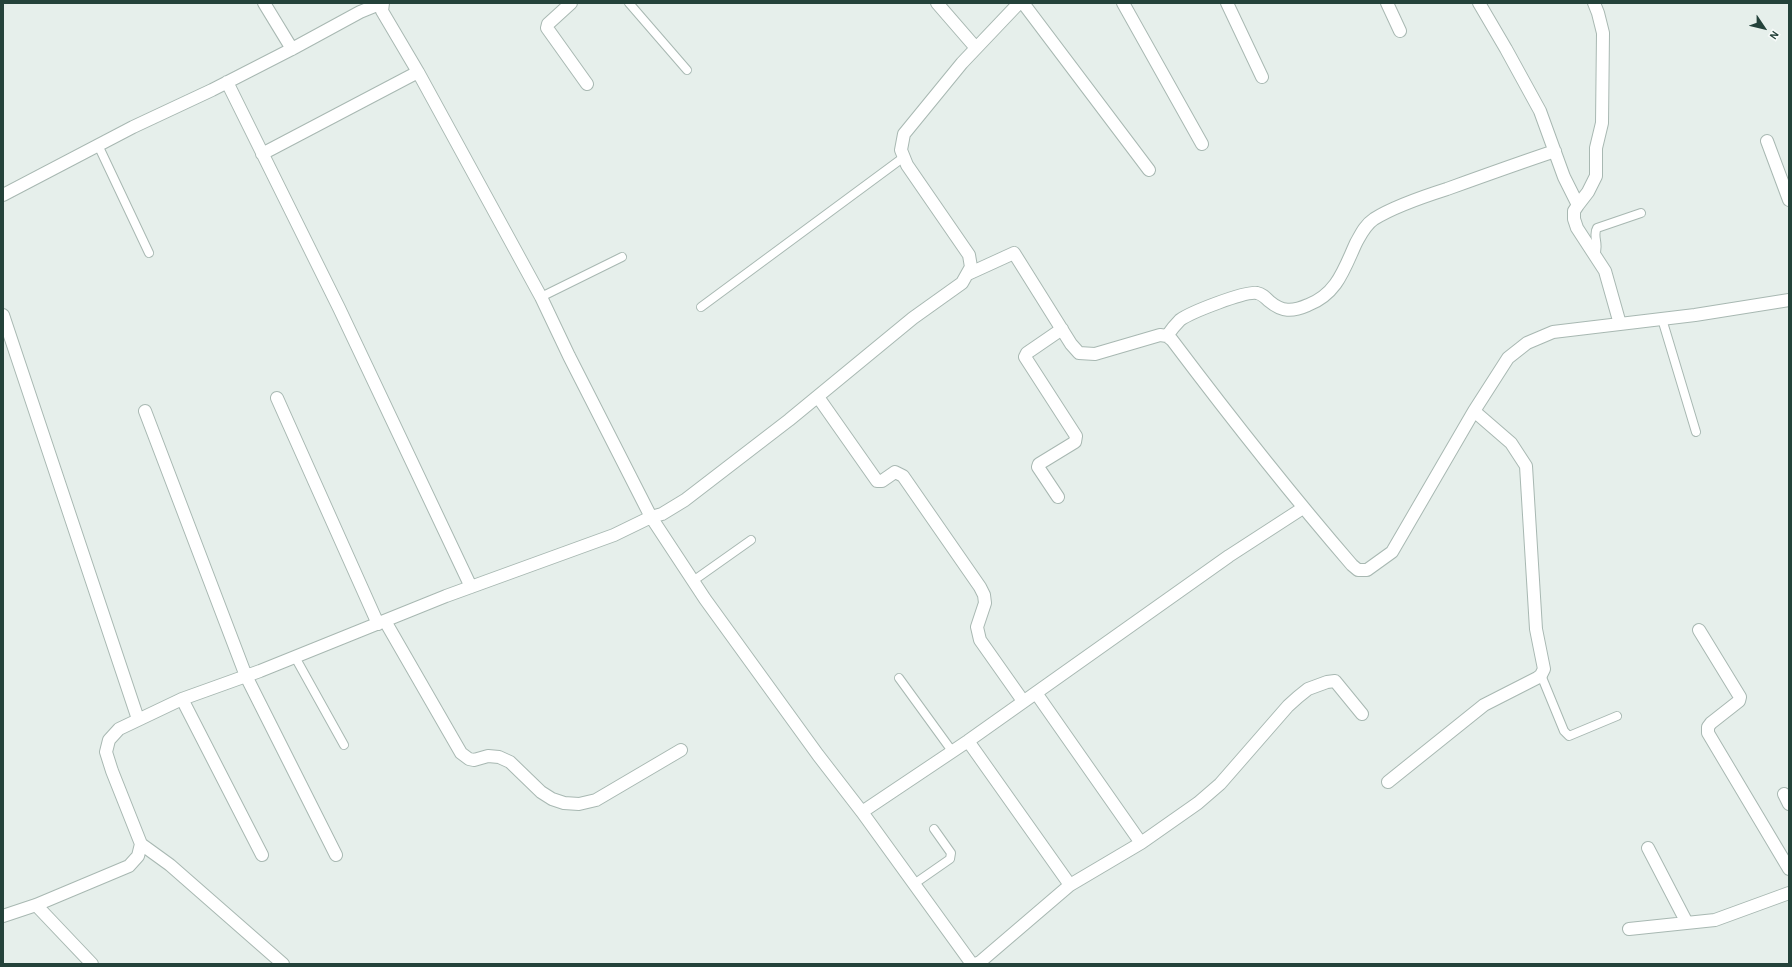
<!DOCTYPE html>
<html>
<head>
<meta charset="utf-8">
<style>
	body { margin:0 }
	#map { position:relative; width:1792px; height:967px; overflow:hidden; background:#e6efeb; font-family:"Alegreya Sans",sans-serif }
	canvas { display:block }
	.frame { position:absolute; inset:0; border:4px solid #24423a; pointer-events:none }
	.north { position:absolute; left:1744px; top:8px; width:40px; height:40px; -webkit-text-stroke:3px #f7fbf9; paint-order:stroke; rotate:125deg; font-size:11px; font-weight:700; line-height:16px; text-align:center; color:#24423a }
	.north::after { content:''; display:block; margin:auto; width:14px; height:18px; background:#24423a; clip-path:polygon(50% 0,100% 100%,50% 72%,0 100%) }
</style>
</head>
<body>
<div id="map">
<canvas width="1792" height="967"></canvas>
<div class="frame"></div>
<div class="north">N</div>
</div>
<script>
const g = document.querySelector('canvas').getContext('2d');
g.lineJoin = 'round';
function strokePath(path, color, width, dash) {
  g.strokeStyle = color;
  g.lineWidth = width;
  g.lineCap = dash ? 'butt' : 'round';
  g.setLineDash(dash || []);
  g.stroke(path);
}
const lane = new Path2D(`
	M629,3L687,70
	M98,145L149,253
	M1595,255C1600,244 1592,236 1597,228L1641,213
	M541,297L622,257
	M701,307L904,157
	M1662,319L1696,432
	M693,581L751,540
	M295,657L344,745
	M1541,675L1564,731L1569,736L1617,716
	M899,678L952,751
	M914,884L950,859L951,853L934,829`);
const street = new Path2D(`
	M264,3L292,49
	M383,3L382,11L418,72L541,297L569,356L651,517L705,599L818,755L862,812L972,964
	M571,3L548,24L547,28L587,84
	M937,3L976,48
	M1023,3L1149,170
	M1123,3L1202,144
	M1227,3L1262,77
	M1387,3L1400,31
	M1479,3L1506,49L1540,111L1564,177L1578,205
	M1594,3L1598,13L1603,33L1602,123L1596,148V176L1588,192L1578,205L1574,211V219L1577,228L1605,271L1620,324
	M227,82L339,308L471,587
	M1767,141L1789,200
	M262,154L418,72
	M3,195L133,127L212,90L292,49L360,12L382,3
	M968,274L1014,253L1071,344L1079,353L1095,354L1160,335L1167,336L1172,340C1230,417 1289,492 1352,565L1358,570H1367L1392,552L1474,411L1508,358L1527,343L1553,332L1695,315L1789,300
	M3,315L138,719
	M1167,336C1171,330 1175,325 1180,320C1191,312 1245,291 1257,293C1262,294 1265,297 1269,301C1282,312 1292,312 1308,305C1337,294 1344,269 1356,243C1361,234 1365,225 1374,219C1393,207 1425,196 1447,189C1483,176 1519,163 1555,151
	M818,397L877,481H882L895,472L903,476L980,587L984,595L985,603L977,627L980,640L1023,701
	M277,398L378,624
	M145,411L246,676L336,855
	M1058,497L1038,467L1039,464L1075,442L1076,436L1025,357L1027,353L1062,329
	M385,621L461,753L469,759L474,760L488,756L499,757L510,762L541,792L552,799L564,803L579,804L596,800L681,750
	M1699,630L1740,697L1739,701L1711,723L1708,727V733L1789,869
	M1036,693L1141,843
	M182,699L262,855
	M968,741L1070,885
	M1388,782L1484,705L1537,678L1541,675L1544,669L1536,629L1526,466L1511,443L1474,411
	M1784,794L1789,804
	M862,812L968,741L1229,556L1303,508
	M141,844L170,865L283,964
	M1648,848L1687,923
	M36,905L92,964
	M3,916L36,905L129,866L138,856L141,844L112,771L106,752L109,740L119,729L182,699L260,671L446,596L614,535L651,517L662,514L685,500L789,420L913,318L962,283L971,267L969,255L907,165L901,150L904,134L962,63L1019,3
	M1629,929L1715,920L1789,893
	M975,964L980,962L1070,885L1141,843L1198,803L1220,784L1288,706L1298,697L1308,689L1327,682L1335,681L1362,714`);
strokePath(lane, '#a8b8b2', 10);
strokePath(street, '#a8b8b2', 14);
strokePath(lane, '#fff', 8);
strokePath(street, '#fff', 12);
</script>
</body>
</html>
